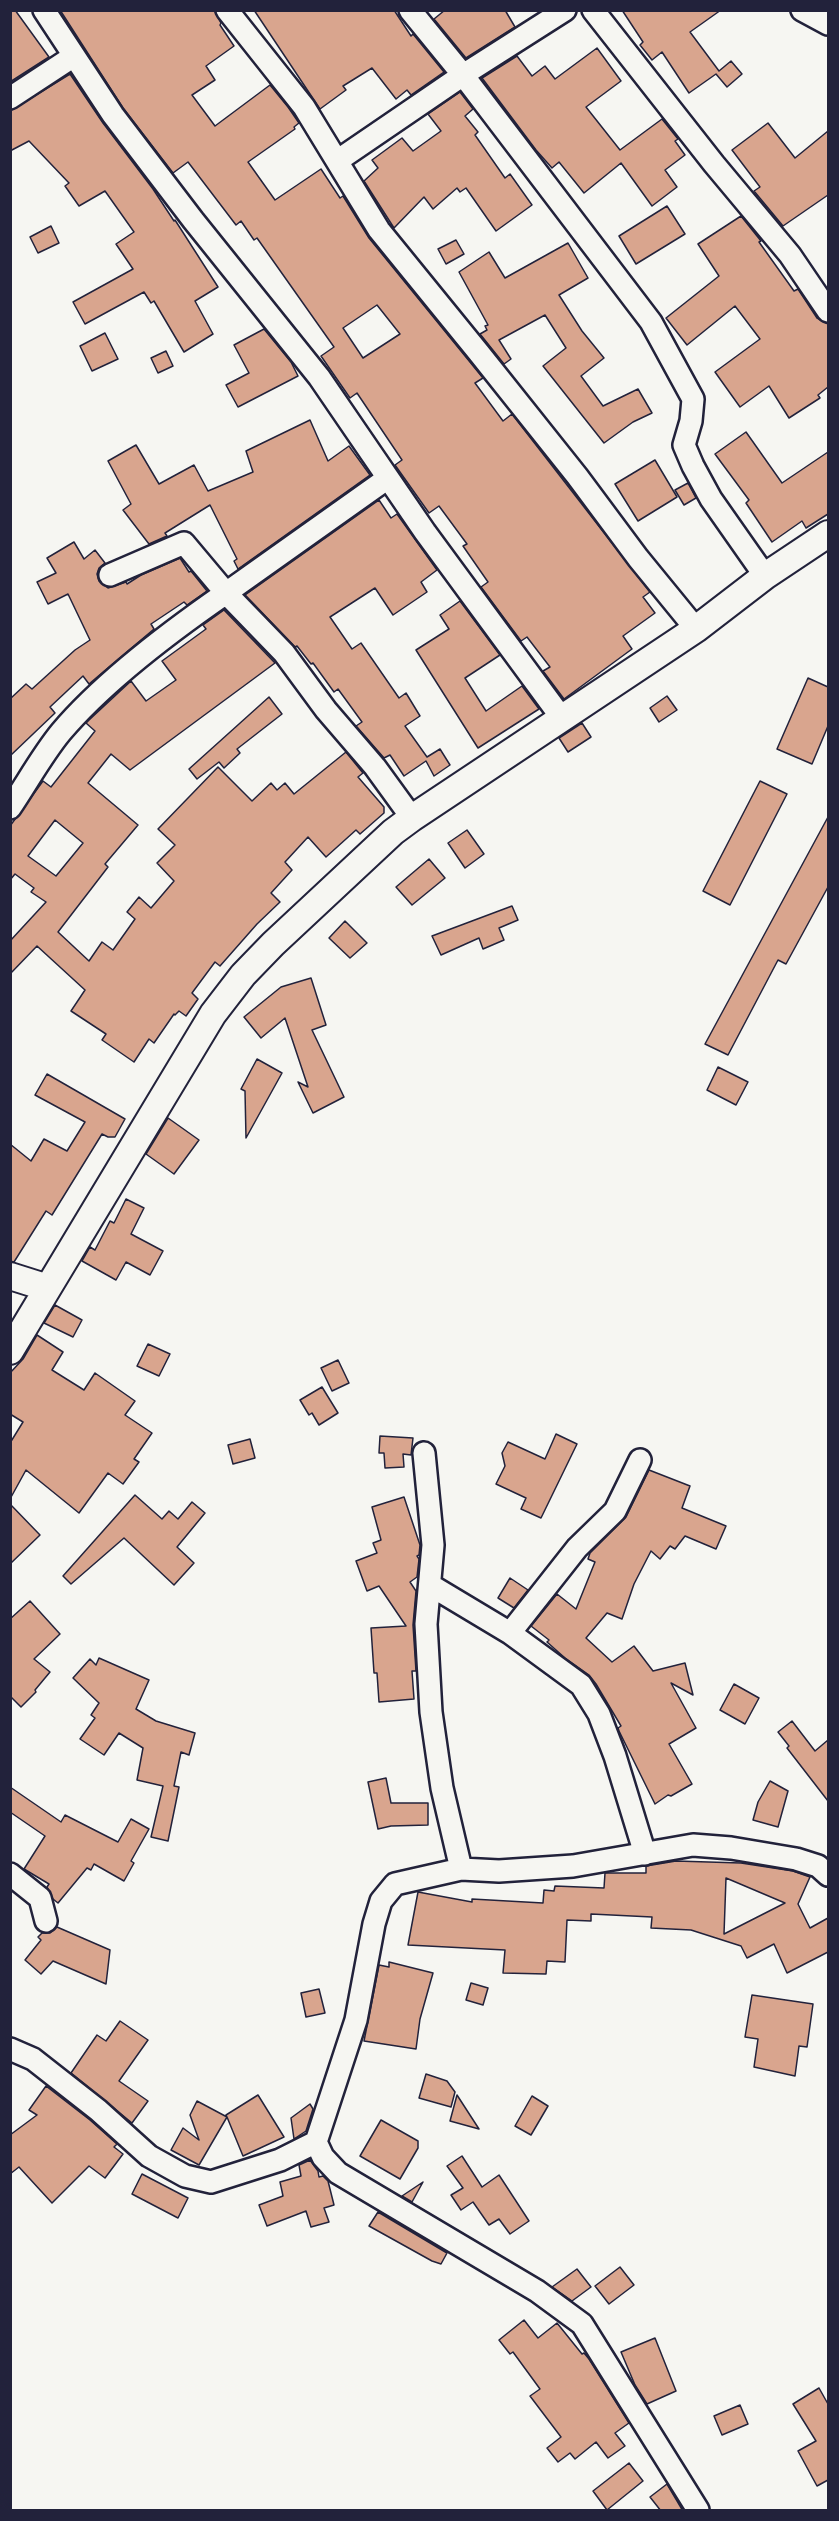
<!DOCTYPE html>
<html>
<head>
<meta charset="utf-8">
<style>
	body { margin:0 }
	#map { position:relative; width:839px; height:2521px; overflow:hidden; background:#f6f6f2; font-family:"Comic Neue",sans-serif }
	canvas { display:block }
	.frame { position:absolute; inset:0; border:12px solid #22223b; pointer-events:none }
</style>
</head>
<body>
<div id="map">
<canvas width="839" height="2521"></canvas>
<div class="frame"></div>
</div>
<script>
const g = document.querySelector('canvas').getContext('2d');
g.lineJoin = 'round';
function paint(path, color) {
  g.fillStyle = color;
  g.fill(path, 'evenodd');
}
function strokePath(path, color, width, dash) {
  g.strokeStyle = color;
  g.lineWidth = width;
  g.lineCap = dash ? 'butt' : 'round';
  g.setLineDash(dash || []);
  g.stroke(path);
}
const building = new Path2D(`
	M10,10H15L49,57L10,82Z
	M60,10H214L221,23L220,25L234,46L206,66L215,80L192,95L215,126L270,85L288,107L299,123L294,127L295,129L248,162L275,200L321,169L340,198L343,196L369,238L483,378L475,383L503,421L512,414L650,592L643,597L655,613L623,636L632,649L564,699L543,671L550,667L527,637L521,641L481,587L488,582L463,546L467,544L439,506L429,513L395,465L402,460L357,393L350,398L321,356L334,347L257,238L254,240L241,221L236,225L188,162L173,173L123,108ZM377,305L400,334L363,358L343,328Z
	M254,10H394L411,36L413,34L444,72L411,95L407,90L396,99L372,68L343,86L346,90L320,109Z
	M445,10H505L515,27L466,58L434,19Z
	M622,10H721L690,32L719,71L731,61L742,74L727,87L716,74L689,93L662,52L652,60L640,45L643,42Z
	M597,48L621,81L586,107L620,150L662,119L678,139L675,141L685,155L665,170L677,187L652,206L621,163L584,193L559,162L552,168L536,150L482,78L517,56L532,76L545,66L555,79Z
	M70,74L103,123L153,189L174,221L175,220L218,287L195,301L213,334L184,352L154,301L151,303L144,292L85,324L73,302L133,269L116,244L134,232L105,191L79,206L65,186L69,183L29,141L10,151V111Z
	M460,92L473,109L465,116L478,132L475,135L505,178L510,174L532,205L496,231L466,188L460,192L457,188L433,209L424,197L394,228L364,181L378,168L372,160L402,138L413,151L441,131L428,114Z
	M768,123L795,158L828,131V195L783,226L754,191L760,187L732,150Z
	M667,206L685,234L636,264L619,236Z
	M741,216L761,241L759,242L794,291L798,289L817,318L828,324V387L818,395L820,398L789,418L769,386L740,407L715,372L760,339L735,306L687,345L666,318L719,276L698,244Z
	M51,226L59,243L38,253L30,237Z
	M456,240L464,254L446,264L438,249Z
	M568,243L588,278L559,295L582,331L604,358L581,376L603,406L638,389L652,413L633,422L604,443L543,366L566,348L545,315L499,340L511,359L504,364L480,334L487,330L485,326L488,325L459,272L489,252L505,278Z
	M264,329L291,362L298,376L238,407L226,385L249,373L234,345Z
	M105,333L118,359L92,371L80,346Z
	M166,351L173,366L158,373L151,358Z
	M310,420L328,461L349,446L370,475L238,569L234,561L237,559L210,505L165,533L167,536L149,544L123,510L131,504L108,461L136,445L159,484L194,465L208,491L253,472L246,451Z
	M746,432L782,483L828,452V514L806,528L802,521L772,542L746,503L749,500L715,454Z
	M655,460L677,497L638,521L615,484Z
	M688,483L696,498L684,505L675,490Z
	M379,500L391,518L397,514L437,570L421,582L427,592L393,615L375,588L330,617L352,649L361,643L399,698L406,693L420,716L405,726L427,757L440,749L450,765L434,776L426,761L404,776L390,755L384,758L356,726L362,722L338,689L334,692L313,663L311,664L297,646L295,647L245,595Z
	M74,542L84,559L95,550L105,563L99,568L97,574L99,581L108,588L126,582L127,584L141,575L180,558L189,572L191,571L207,591L187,605L184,602L151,624L154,629L89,684L83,676L50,707L55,713L10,756V699L26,684L32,689L75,650L90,640L68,594L48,604L37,582L56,573L47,558Z
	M460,601L500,655L465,678L486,711L522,686L539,709L478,748L416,650L449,629L440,615Z
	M224,610L275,663L130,770L111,754L88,783L138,825L105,864L108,867L58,932L89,961L102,942L113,950L135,919L127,912L139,897L151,908L174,881L157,863L175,845L158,829L218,767L252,801L271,783L277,790L285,783L294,794L346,752L363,773L358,777L384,807V813L360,834L356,830L326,857L308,837L285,862L292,870L271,893L280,902L257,924L220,966L215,962L192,993L198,999L186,1016L179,1011L175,1015L174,1014L154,1043L149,1039L134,1062L102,1040L106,1034L71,1011L85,990L37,946L10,974V941L46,902L31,892L34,888L15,874L10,880V826L43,781L51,787L95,731L86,723L89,720L131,681L146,701L176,680L162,661L206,629L203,625ZM55,820L83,843L56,876L28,856Z
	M808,678L828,687V726L812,764L777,749Z
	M667,696L677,710L659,722L650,708Z
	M269,697L282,714L237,749L240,753L224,768L219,762L197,779L189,769Z
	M582,723L591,737L568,752L559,738Z
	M760,781L787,794L730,905L703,891Z
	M828,817V887L786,964L778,960L728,1055L705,1044Z
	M467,830L484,854L465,868L448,843Z
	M429,859L445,878L412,905L396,887Z
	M512,906L518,920L499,928L504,940L483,949L479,938L441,955L432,936Z
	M345,921L367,943L350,958L329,938Z
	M311,978L326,1025L312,1030L344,1097L313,1113L298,1082L308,1087L285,1018L261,1038L244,1017L281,987Z
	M257,1059L282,1073L246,1138L245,1091L241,1089Z
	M718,1067L748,1082L736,1105L707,1090Z
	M47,1074L125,1119L115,1137H108L102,1134L52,1215L46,1211L14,1262L10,1261V1144L31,1161L44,1139L67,1151L85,1122L35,1095Z
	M168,1118L199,1140L174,1174L146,1154Z
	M126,1199L144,1208L131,1234L163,1251L150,1275L126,1262L116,1280L82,1261L90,1247L95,1250L110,1221L114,1223Z
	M55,1305L82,1320L73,1337L44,1323Z
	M37,1335L63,1352L52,1370L84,1390L95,1373L135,1401L125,1415L152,1433L134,1459L139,1462L123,1484L108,1473L79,1513L26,1470L10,1499V1443L23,1422L10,1414V1373L23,1359Z
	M148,1344L170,1354L159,1376L137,1366Z
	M338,1360L349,1383L332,1391L321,1368Z
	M322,1387L338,1413L319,1425L312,1413L309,1415L300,1400Z
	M556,1434L577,1444L541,1518L521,1509L526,1498L496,1484L505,1466L502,1453L508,1442L545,1459Z
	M380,1436L413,1438L411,1455L403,1454L404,1467L385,1468L384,1453H379Z
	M250,1439L255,1458L233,1464L228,1445Z
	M649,1470L690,1486L682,1508L726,1526L716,1549L685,1536L675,1549L670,1546L660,1559L651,1551L634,1584L622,1619L607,1613L586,1638L612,1662L634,1646L653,1671L685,1663L693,1695L671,1683L696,1728L669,1744L692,1784L671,1796L668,1795L655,1804L619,1731L618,1728L621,1726L596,1684L589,1675L565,1658L547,1642L549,1640L531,1626L557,1594L576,1609L595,1562L588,1559L590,1553L626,1517Z
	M135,1495L162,1519L169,1511L178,1519L192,1502L205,1513L177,1547L194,1563L174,1585L124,1538L71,1584L63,1576Z
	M404,1497L420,1545L419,1555L417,1556L419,1559L417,1577L410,1582L416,1591L413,1625L416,1671H412L414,1699L379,1702L377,1673H374L371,1628L406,1626L379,1586L367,1591L356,1561L377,1553L373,1543L381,1540L372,1507Z
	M10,1504L40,1535L10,1564Z
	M510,1578L528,1590L514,1608L498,1598Z
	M30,1601L60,1634L34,1659L50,1672L35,1690L36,1692L21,1707L10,1696V1619Z
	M99,1658L149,1680L136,1709L156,1721L195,1733L189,1755L181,1752L174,1786L179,1787L168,1841L151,1837L163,1786L137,1780L143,1748L119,1733L104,1755L80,1739L95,1718L91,1715L99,1703L73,1678L90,1659L96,1665Z
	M734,1684L759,1698L745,1724L720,1710Z
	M792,1721L815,1751L828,1740V1801L787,1748L789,1746L778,1732Z
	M386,1778L391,1803H428V1825L391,1826L378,1829L368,1782Z
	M770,1781L788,1791L778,1827L753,1820L758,1802Z
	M10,1787L61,1822L65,1815L118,1842L131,1819L149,1829L131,1861L134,1863L124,1881L94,1864L91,1870L87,1868L58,1903L53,1899L47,1887L49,1884L24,1869L45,1836L10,1812Z
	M676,1861L741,1863L793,1871L810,1877L798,1904L810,1928L828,1918V1952L787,1973L774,1944L747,1958L741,1946L691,1930L651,1928L652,1917L591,1914V1921L567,1920L565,1962L547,1961L546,1974L503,1973L505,1950L408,1945L418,1892L472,1902V1899L543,1903L544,1890L554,1891L555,1886L604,1888L605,1873H646V1866ZM726,1878L785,1903L724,1934Z
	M57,1927L110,1950L106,1984L53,1961L41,1974L25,1960L41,1940L38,1937L42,1933H50Z
	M389,1962L433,1973L420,2019L416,2049L364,2041L379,1965L389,1967Z
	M471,1983L488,1988L483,2005L466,2000Z
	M319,1989L325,2013L306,2017L301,1993Z
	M752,1995L813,2004L807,2047L799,2046L795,2076L754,2067L758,2039L745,2037Z
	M120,2021L148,2040L119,2081L148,2101L132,2123L71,2073L97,2035L106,2041Z
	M426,2074L447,2081L455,2092L451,2107L419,2098Z
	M46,2086L90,2120L117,2144L114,2147L123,2154L105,2178L89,2166L52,2203L19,2167L10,2174V2135L37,2115L29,2110Z
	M258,2095L284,2137L243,2156L227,2117L199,2165L171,2150L183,2128L199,2140L190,2115L197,2101L227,2117L226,2115Z
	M457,2095L479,2129L450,2121Z
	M532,2096L548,2106L531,2135L515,2126Z
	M310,2104L313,2109L306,2131L294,2139L291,2118Z
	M381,2120L418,2141V2148L400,2179L360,2156Z
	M462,2156L482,2187L499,2175L529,2221L510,2234L499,2219L489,2225L473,2202L461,2210L451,2195L463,2188L447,2166Z
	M310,2160L318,2171L319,2177L323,2176L328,2181L334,2205L324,2208L329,2222L311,2227L306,2211L267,2226L259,2205L283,2196L280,2182L301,2176L299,2165Z
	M142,2174L188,2198L178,2218L132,2194Z
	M423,2182L412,2202L402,2196Z
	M378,2212L447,2253L441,2264L432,2261L369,2226Z
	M620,2267L634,2285L609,2304L595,2286Z
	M577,2269L591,2287L572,2301L552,2287Z
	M524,2320L538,2338L557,2323L582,2354L584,2353L589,2359L629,2423L615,2433L625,2446L608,2458L596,2442L575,2459L570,2453L558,2462L547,2448L561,2437L530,2396L540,2389L513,2352L510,2354L499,2340Z
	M655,2338L676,2391L647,2404L635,2385L621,2352Z
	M819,2388L828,2404V2480L817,2486L798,2451L816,2441L793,2404Z
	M740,2405L748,2424L722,2435L714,2416Z
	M629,2463L643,2481L607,2510L593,2491Z
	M667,2484L683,2511H661L650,2497Z`);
paint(building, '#d9a58e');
strokePath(building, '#22223b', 1.5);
const minor = new Path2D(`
	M44,10L113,115L193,220L319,377L425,532L561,717
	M227,10L304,107L379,230L479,353L577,476L638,558L696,629
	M410,10L463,75L651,322L693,399L691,421L684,445L693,466L711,499L765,576
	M593,10L714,164L790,255L828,311
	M802,10L828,24
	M10,98L74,56
	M337,161L463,75L565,10
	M110,575L184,543L226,593L388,478
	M10,808C27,783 42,755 61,732C105,680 171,631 226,593L284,653L326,710L375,767L412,818
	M424,1453L433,1545L426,1624L431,1712L442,1788L461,1869
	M430,1585L510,1633L581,1685L599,1714L615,1756L645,1854
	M510,1633L577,1548L615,1511L640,1460
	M10,1874L40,1898L46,1921
	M10,2049L33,2059L98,2110L149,2156L185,2176L211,2182L280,2160L316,2142
	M698,2510L582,2324L537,2291L338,2173L323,2157L316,2142L356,2020L374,1924L381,1901L395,1884L461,1869L499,1871L573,1866L693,1845L731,1848L796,1859L818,1866L828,1875`);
const tertiary = new Path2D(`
	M10,1276L48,1288
	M10,1351L213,1014L243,975L273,944L393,832L412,818L696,629L765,576L828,534`);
strokePath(minor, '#22223b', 26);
strokePath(tertiary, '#22223b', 30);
strokePath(minor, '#f6f6f2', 21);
strokePath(tertiary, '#f6f6f2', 26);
</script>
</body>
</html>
